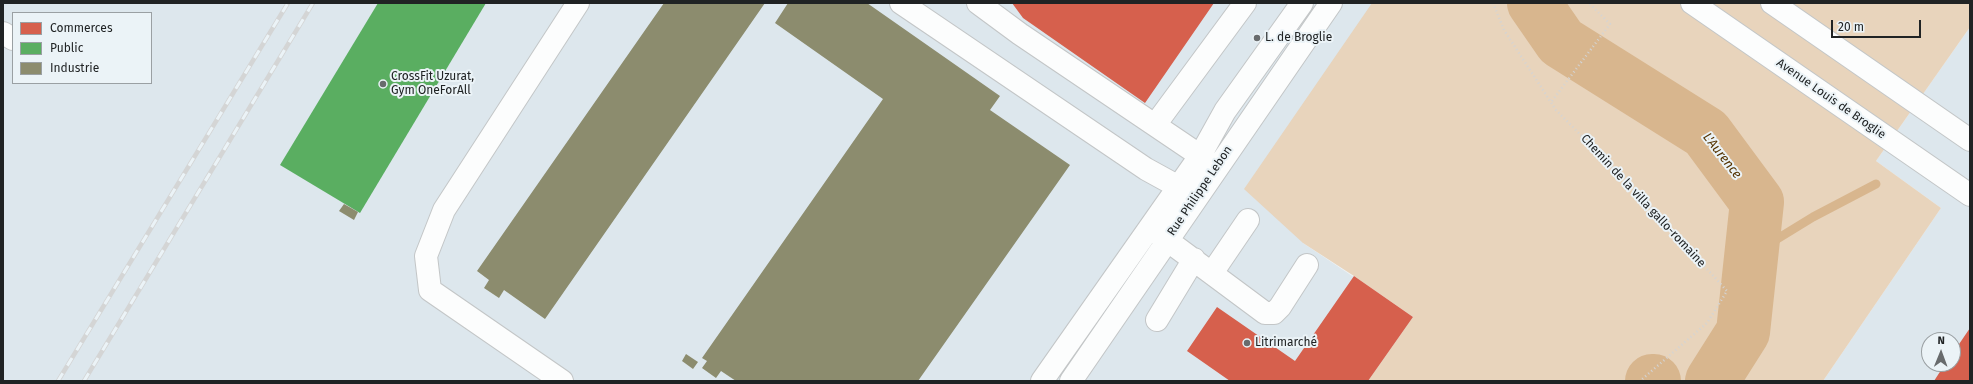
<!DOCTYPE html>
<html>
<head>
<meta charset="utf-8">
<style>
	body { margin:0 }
	#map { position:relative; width:1973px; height:384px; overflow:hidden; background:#eef2f4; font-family:"Fira Sans",sans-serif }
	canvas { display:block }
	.frame { position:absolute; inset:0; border:4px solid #202324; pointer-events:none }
	.legend { position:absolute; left:12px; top:12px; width:140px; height:72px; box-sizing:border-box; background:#ebf3f7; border:1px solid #9aa0a3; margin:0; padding:5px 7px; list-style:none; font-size:12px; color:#202324 }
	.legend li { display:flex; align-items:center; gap:8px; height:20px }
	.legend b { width:20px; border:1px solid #9aa0a3 }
	.north { position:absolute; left:1921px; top:332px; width:40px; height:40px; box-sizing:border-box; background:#ebf3f7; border:1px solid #9aa0a3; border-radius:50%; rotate:1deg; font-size:11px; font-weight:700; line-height:16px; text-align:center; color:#202324 }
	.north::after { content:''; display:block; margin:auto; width:14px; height:18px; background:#686b6d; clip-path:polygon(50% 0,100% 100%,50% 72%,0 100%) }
	.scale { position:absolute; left:1831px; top:20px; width:90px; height:18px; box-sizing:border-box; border:2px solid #202324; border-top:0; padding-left:5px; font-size:12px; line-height:14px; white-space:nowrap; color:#202324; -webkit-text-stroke:3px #ebf3f7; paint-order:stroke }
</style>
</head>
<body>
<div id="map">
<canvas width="1973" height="384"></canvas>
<div class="frame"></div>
<ul class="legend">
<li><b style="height:11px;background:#d6604d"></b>Commerces</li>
<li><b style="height:11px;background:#5aae61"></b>Public</li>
<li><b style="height:11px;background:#8c8c6e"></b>Industrie</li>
</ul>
<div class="north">N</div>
<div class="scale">20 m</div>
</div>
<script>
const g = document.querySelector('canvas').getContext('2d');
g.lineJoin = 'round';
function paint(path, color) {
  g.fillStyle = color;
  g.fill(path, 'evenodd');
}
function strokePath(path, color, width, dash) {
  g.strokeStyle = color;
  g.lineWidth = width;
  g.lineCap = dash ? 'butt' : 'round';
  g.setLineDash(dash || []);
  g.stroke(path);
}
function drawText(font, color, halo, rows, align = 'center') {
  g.font = font + ' "Fira Sans",sans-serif';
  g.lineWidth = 4;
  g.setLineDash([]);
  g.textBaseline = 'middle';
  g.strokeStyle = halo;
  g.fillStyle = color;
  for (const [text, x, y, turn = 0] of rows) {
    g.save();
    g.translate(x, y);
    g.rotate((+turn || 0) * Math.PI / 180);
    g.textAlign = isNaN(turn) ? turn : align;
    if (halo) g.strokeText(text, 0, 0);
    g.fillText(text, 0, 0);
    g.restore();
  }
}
paint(new Path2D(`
	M3,3H1417L1303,243L1413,317L1368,381H3ZM13,13H151V83H13Z
	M1970,27V381H1823L1941,208L1876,161ZM1929,340H1953V364H1929Z`), '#dde7ed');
paint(new Path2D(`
	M1372,3H1970V27L1876,161L1941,208L1823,381H1368L1413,317L1354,276L1303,243L1244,189Z`), '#e8d4bc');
paint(new Path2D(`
	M1012,3H1214L1145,103L1023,18Z
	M1354,276L1413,317L1368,381H1230L1187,351L1217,307L1295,361Z
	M1970,328V381H1934L1945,364H1953V353Z`), '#d6604d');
paint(new Path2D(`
	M378,3H486L360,213L280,165Z`), '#5aae61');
paint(new Path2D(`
	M664,3H765L545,319L504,290L499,298L484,288L489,280L477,271Z
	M788,3H867L1000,96L990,110L1070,165L918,381H736L721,371L716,378L702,368L707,361L702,358L883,99L775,23Z
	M344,204L358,212L354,220L339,211Z
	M686,354L698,362L693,369L682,361Z`), '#8c8c6e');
strokePath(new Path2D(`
	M1751,255L1813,217L1876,184`), '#d8b68e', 9);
strokePath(new Path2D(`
	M1534,3L1561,42L1706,133L1757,202L1743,332L1712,381
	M1652,381H1654`), '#d8b68e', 54);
const minor = new Path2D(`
	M901,3L1146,169L1177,186L1189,196
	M978,3L1020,34L1211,163
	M3,33L13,39
	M1155,125L1245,3
	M1156,232L1265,313H1274L1280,307L1307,265
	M1212,273L1248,220
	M1157,320L1194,259
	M562,381L430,290L426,256L444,210L578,3
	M1042,381L1200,156L1225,111L1302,3
	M1071,381L1331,3`);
const major = new Path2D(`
	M1692,3L1970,195
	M1772,3L1970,140`);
strokePath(minor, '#c3c6c7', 24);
strokePath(major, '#c3c6c7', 24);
strokePath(new Path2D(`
	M1493,3L1504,30L1556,110L1636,191L1727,291L1707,323L1640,381
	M1552,101L1610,24L1589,3`), '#d3d4d5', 2.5, [1, 3]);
strokePath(minor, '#fcfdfd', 22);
strokePath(major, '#fcfdfd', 22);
const rail = new Path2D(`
	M58,381L288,3
	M84,381L313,3`);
strokePath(rail, '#d4d5d5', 4.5);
strokePath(rail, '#ebf3f7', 3, [9]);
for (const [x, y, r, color] of [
	[1257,38,4,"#686b6d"],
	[383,84,4,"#686b6d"],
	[1247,343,4,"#686b6d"]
]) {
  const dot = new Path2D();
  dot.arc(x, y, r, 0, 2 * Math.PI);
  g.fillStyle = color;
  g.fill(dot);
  strokePath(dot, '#ebf3f7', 1.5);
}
drawText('12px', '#202324', '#ebf3f7', [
	["L. de Broglie",1265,38],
	["CrossFit Uzurat,",391,77],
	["Gym OneForAll",391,91],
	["Litrimarché",1255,343]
], 'left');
drawText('12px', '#202324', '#ebf3f7', [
	["Avenue Louis de Broglie",1831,99,35],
	["Rue Philippe Lebon",1200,191,-56],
	["Chemin de la villa gallo-romaine",1643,201,47]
]);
drawText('italic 13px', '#543301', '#ebf3f7', [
	["L'Aurence",1722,156,52]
]);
</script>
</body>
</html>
